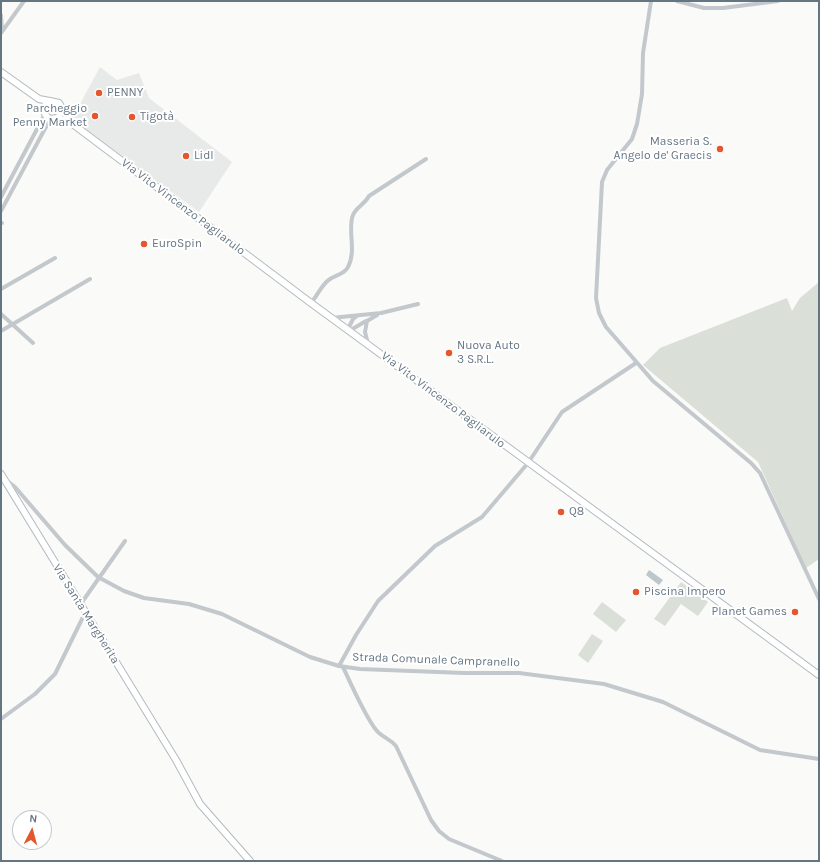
<!DOCTYPE html>
<html>
<head>
<meta charset="utf-8">
<style>
	body { margin:0 }
	#map { position:relative; width:820px; height:862px; overflow:hidden; background:#fafaf8; font-family:Karla,sans-serif }
	canvas { display:block }
	.frame { position:absolute; inset:0; border:2px solid #657683; pointer-events:none }
	.north { position:absolute; left:12px; top:810px; width:40px; height:40px; box-sizing:border-box; background:#fff; border:1px solid #c1c8cd; border-radius:50%; rotate:6deg; font-size:11px; font-weight:700; line-height:16px; text-align:center; color:#657683 }
	.north::after { content:''; display:block; margin:auto; width:14px; height:18px; background:#e4572e; clip-path:polygon(50% 0,100% 100%,50% 72%,0 100%) }
</style>
</head>
<body>
<div id="map">
<canvas width="820" height="862"></canvas>
<div class="frame"></div>
<div class="north">N</div>
</div>
<script>
const g = document.querySelector('canvas').getContext('2d');
g.lineJoin = 'round';
function paint(path, color) {
  g.fillStyle = color;
  g.fill(path, 'evenodd');
}
function strokePath(path, color, width, dash) {
  g.strokeStyle = color;
  g.lineWidth = width;
  g.lineCap = dash ? 'butt' : 'round';
  g.setLineDash(dash || []);
  g.stroke(path);
}
function drawText(font, color, halo, rows, align = 'center') {
  g.font = font + ' Karla,sans-serif';
  g.lineWidth = 4;
  g.setLineDash([]);
  g.textBaseline = 'middle';
  g.strokeStyle = halo;
  g.fillStyle = color;
  for (const [text, x, y, turn = 0] of rows) {
    g.save();
    g.translate(x, y);
    g.rotate((+turn || 0) * Math.PI / 180);
    g.textAlign = isNaN(turn) ? turn : align;
    if (halo) g.strokeText(text, 0, 0);
    g.fillText(text, 0, 0);
    g.restore();
  }
}
paint(new Path2D(`
	M100,67L117,80L139,73L149,98L232,162L199,212L72,119Z`), '#e8e9e9');
paint(new Path2D(`
	M819,282V559L806,568L758,462L643,365L660,348L787,298L792,311L800,298Z
	M681,582L708,602L698,616L681,604L665,626L654,619Z
	M602,602L626,620L616,632L593,614Z
	M592,634L603,641L588,663L578,655Z`), '#dadfd7');
paint(new Path2D(`
	M649,570L663,580L659,585L646,575Z`), '#bbc7cb');
const secondary = new Path2D(`
	M1,72L39,99L50,101
	M58,118L70,122L59,103L50,101L45,105V114L49,119L58,118L62,110
	M70,122L311,303L819,675
	M1,474L176,760L200,804L250,861`);
strokePath(secondary, '#b3babf', 8);
strokePath(new Path2D(`
	M651,1L643,53L642,94L637,124L632,139L607,170L602,182L596,298L599,313L606,327L653,381L751,463L760,473L819,599
	M677,1L704,8H723L778,1
	M1,15L2,31
	M1,33L24,1
	M1,197L45,114
	M1,211L48,123L52,119
	M1,223H2
	M1,289L55,258
	M311,303C317,296 322,284 330,279C336,275 345,274 348,267C357,250 347,229 353,215C356,207 365,204 369,196L426,159
	M1,314L33,343
	M331,318L381,313L418,304
	M348,329L353,319L357,316
	M1,331L90,279
	M349,331L366,321
	M368,344L365,332L367,321L377,315
	M6,480L15,487L65,545L98,577L124,591L144,598L189,604L222,614L310,657L339,666L360,669L464,673H519L604,684L663,702L760,750L819,759
	M80,605L125,541
	M339,666L356,635L378,601L435,546L482,517L528,463L562,412L636,363
	M343,667C349,680 369,725 379,733C386,739 390,739 396,746L431,820L439,831L449,839L502,861
	M1,719L35,694L55,674L85,613`), '#c3c8cc', 4);
strokePath(secondary, '#fff', 6);
for (const [x, y, r, color] of [
	[99,93,4,"#e4572e"],
	[95,116,4,"#e4572e"],
	[132,117,4,"#e4572e"],
	[720,149,4,"#e4572e"],
	[186,156,4,"#e4572e"],
	[144,244,4,"#e4572e"],
	[449,353,4,"#e4572e"],
	[561,512,4,"#e4572e"],
	[636,592,4,"#e4572e"],
	[795,612,4,"#e4572e"]
]) {
  const dot = new Path2D();
  dot.arc(x, y, r, 0, 2 * Math.PI);
  g.fillStyle = color;
  g.fill(dot);
  strokePath(dot, '#fff', 1.5);
}
drawText('12px', '#657683', '#fff', [
	["PENNY",107,93],
	["Parcheggio",87,109,"right"],
	["Penny Market",87,123,"right"],
	["Tigotà",140,117],
	["Masseria S.",712,142,"right"],
	["Angelo de' Graecis",712,156,"right"],
	["Lidl",194,156],
	["EuroSpin",152,244],
	["Nuova Auto",457,346],
	["3 S.R.L.",457,360],
	["Q8",569,512],
	["Piscina Impero",644,592],
	["Planet Games",787,612,"right"]
], 'left');
drawText('12px', '#657683', '#fff', [
	["Via Vito Vincenzo Pagliarulo",183,207,37],
	["Via Vito Vincenzo Pagliarulo",443,400,37],
	["Via Santa Margherita",86,614,58],
	["Strada Comunale Campranello",436,660,2]
]);
</script>
</body>
</html>
